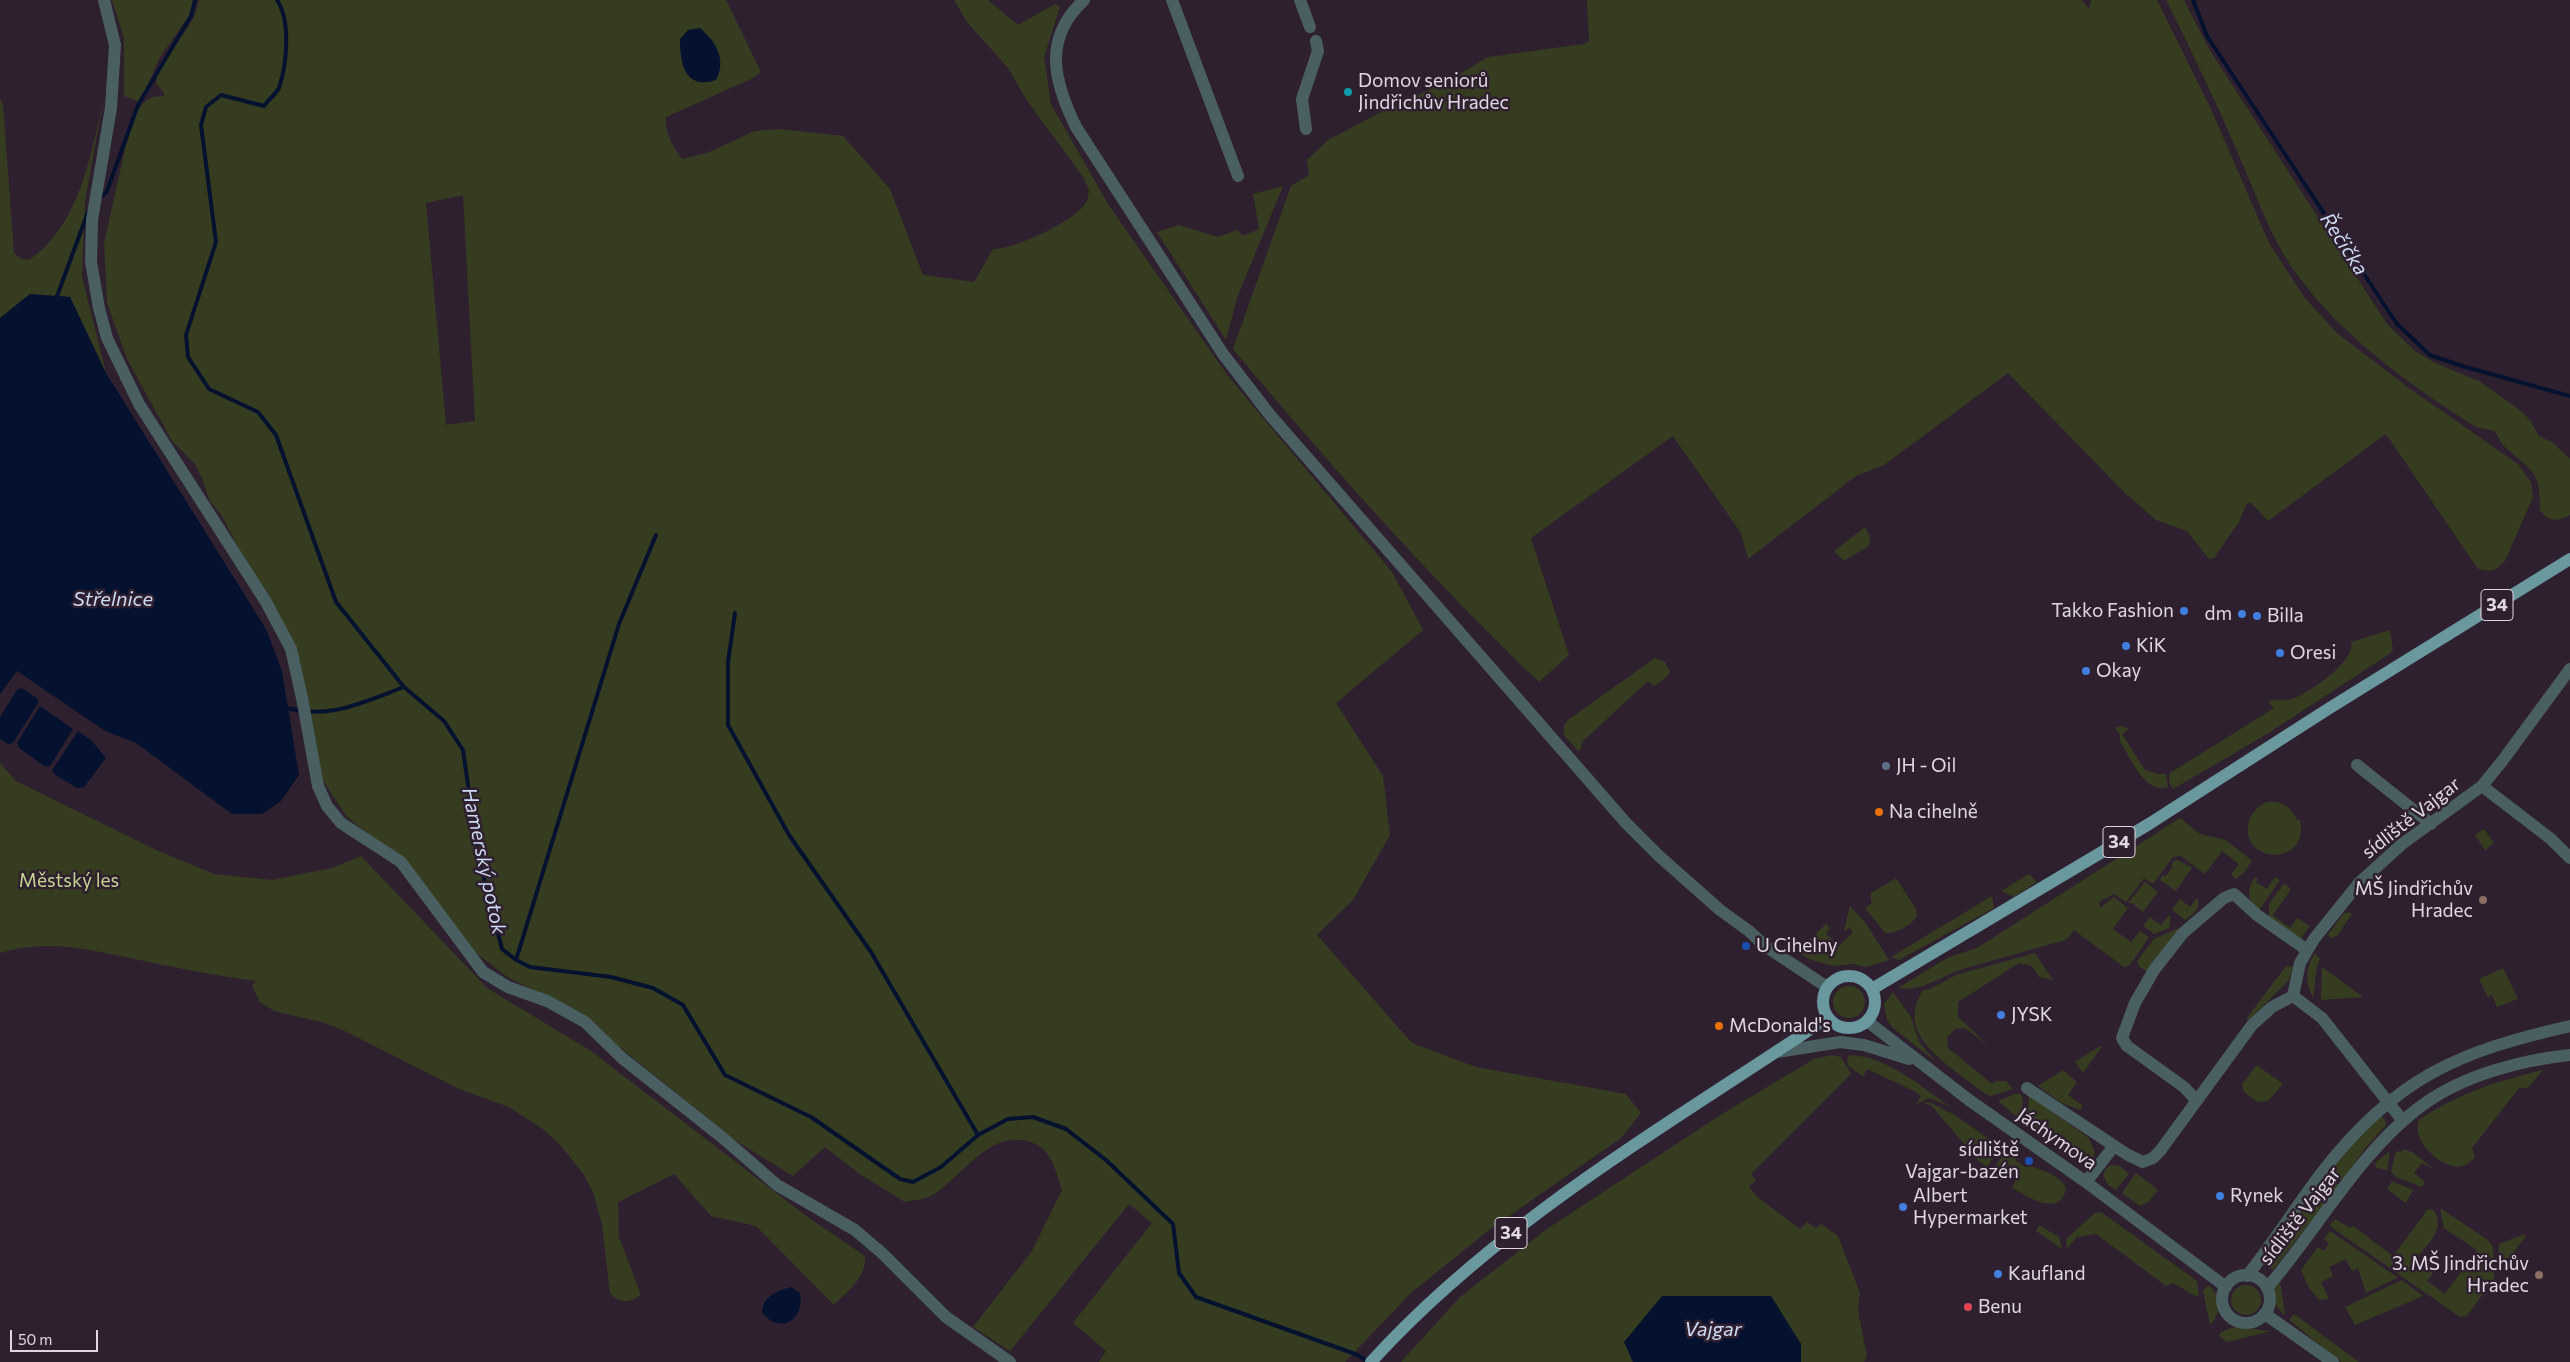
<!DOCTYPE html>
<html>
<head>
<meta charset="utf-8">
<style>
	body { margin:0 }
	#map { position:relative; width:2570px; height:1362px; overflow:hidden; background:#2f2030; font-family:Commissioner,sans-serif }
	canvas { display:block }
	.scale { position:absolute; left:10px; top:1330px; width:88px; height:22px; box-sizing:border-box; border:2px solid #e1d7e2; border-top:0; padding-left:6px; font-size:15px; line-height:18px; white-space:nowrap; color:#e1d7e2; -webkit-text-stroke:4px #2f2030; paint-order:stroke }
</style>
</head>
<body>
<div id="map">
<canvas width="2570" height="1362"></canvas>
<div class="scale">50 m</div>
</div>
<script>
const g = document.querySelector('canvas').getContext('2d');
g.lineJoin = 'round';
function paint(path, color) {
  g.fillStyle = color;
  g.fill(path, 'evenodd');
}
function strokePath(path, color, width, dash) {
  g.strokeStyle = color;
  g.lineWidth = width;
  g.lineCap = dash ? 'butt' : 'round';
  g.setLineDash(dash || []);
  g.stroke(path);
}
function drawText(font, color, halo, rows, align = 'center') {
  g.font = font + ' Commissioner,sans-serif';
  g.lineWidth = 5;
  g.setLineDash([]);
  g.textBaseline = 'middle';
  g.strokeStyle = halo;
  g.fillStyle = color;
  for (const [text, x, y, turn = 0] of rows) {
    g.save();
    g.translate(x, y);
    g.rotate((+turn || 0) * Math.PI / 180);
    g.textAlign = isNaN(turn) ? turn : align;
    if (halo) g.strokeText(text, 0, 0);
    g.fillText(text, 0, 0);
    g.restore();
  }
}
paint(new Path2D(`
	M112,0H193L191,13L160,57L140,102L124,96V38Z
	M199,0H726L761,72L751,79L666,117C664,131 673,147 682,159L707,153L755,131L780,129L843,136L890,189L923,275L974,282L993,249C1015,249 1071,223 1084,205C1088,201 1088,196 1089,190L1083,177L1026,99L1008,68L967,22L954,0H988L1018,25L1055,4L1060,7L1044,57L1051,104L1110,207L1228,376L1392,572L1423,630L1336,703L1383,776L1390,835L1353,900L1317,935L1412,1043L1476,1067L1626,1094L1641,1113L1621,1138L1489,1230L1411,1293L1345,1362H1099L1106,1351L1073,1323L1152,1223L1129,1204L1010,1351L973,1327L1032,1251L1062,1190C1054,1166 1051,1145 1023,1140C986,1134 960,1179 931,1196C924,1200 913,1200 905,1202L861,1175L825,1147L793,1176L736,1141L586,1020L549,997L509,978L473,951L394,855L347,817L320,776L294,656L222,516L209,500L203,480L195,464L172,441L127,359L107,303L104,243L132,118L145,101L153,97L164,96V93L156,83C162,46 195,34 199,0ZM463,195L475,421L446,425L426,203Z
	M1587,0H2082L2089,9L2091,0H2157L2211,109L2269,243L2304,297L2337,333L2409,388L2518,464L2531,482L2533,497L2505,561L2496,569L2489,571L2478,569L2386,434L2268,521L2251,503H2247L2239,522L2214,558L2209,559L2187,531L2156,520L2126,494L2008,373L1884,465L1856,476L1748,559L1741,533L1673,436L1531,538L1569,655L1539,682C1430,578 1330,465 1233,349L1291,186L1309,175L1307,160L1328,140L1381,112L1442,84L1488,57L1584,44L1589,41Z
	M2166,0H2184L2209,49L2387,324L2415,351L2435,363L2479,381L2521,411L2530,420L2539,436L2552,442L2570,459V515C2557,522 2549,522 2540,510C2541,470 2531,471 2505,447C2499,442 2499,436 2494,431L2476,427C2410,385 2342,337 2296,273C2271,239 2257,196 2240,158C2217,104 2192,52 2166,0Z
	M104,96L85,201L82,277L106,373L70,297L30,294L0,318V99L3,105L14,253L21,259L29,260C80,226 92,151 104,96Z
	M1283,186L1237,298L1226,340L1157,232L1179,225L1218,237L1237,230L1243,236L1259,229L1253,194Z
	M1865,527L1870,537L1869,546L1844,561L1834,551Z
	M2390,630L2393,650L2388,655L2267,734L2173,789L2169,782L2170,773L2274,708L2268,702C2277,697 2286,702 2295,698C2311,691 2356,661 2351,642Z
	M1655,658L1665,662L1670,671L1667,677L1654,686L1648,681L1582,742L1581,749L1578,751L1564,735V725L1568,720Z
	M2121,726L2129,729L2122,734L2145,770L2159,774H2166L2168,787C2145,795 2130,757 2120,741V735L2115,728Z
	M0,763L16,781L154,849L214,874L272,880L332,868L361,856L487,988L591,1051L809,1218L865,1256C867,1277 848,1291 834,1305L756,1226L711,1216L674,1174L618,1202L619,1237L641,1295C630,1303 620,1304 610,1293L602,1224L593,1192L584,1175L561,1146L544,1130L509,1107L459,1089L345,1031L325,1023L274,1011L260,1002L252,986L256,981C217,976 178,968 139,960C92,950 48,938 0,953Z
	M2267,802C2282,800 2291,807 2297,820H2300C2310,866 2243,865 2248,825C2250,813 2257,807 2267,802Z
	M2180,818L2200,834L2226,840L2252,861L2243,874L2235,879L2231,874L2239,864L2222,851L2205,874L2181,856L2173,857L2153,884L2144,878L2126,902L2114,894L2099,902L2100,908L2114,897L2128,908L2113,929L2131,942L2140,931L2149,937L2130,965L2124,967L2074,930L2068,938L2062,941C2027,951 1992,960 1957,971C1939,978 1919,992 1898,988L1949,957L1977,948Z
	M2484,829L2494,843L2485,850L2475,835Z
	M2176,859L2192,868L2176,891L2160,880L2163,875L2166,876L2173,866L2171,865Z
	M2029,874L2037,882L2014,897L2001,891Z
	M2255,877L2258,879L2256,882L2267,889L2275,877L2280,880L2260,909H2256C2247,898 2247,889 2255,877Z
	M1896,878L1916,909L1917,916C1912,925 1896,934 1885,933L1865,908L1872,903L1870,894Z
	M2145,882L2158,892L2143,912L2132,903H2128Z
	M2284,883L2291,889L2273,915L2290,928L2297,918L2310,926L2301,939L2269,916V904Z
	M1992,896L1994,908L1899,960L1891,957Z
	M2197,898C2202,909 2193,914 2185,920L2172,910L2180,899L2190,907Z
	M1850,906L1865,922L1889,960L1866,967L1853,964L1834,966L1811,960L1785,945L1787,943L1797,951L1826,924L1830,928L1826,934L1839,946L1853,932L1850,928L1844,931Z
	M2349,912L2352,914L2337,936L2331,938L2328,935L2343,914Z
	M2169,915L2171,917L2169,928L2154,934L2143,926L2150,917L2161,925Z
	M2181,927L2148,973L2139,966L2137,961L2154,939Z
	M2035,953L2053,980L2039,977L2032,966L2019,963L1958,1002V1017L1989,1046L1965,1028L1955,1029L1947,1037L1948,1048L1992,1084L1996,1081H2006L2013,1089L1990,1096C1979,1091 1969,1081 1959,1074C1931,1052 1899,1028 1923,990L1930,989L1956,975Z
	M2315,953L2320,959L2317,967L2313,998C2305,980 2305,970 2315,953Z
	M2286,966L2293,967L2289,980L2249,1020L2246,1019Z
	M2322,967L2363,997L2321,1000Z
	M2503,968L2518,999L2497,1007L2492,995L2488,997L2479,979Z
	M1833 1002a16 16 0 1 1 32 0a16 16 0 1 1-32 0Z
	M1893,992L1911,1017L1919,1042L1936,1062L1892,1027L1887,1020L1884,1004Z
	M2100,1046L2102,1047L2083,1073L2075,1062Z
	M1832,1055L1841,1057L1851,1074L1751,1174L1756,1181L1749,1186L1756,1196L1800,1229L1807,1222L1816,1228L1821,1224L1838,1236L1860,1293L1858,1310L1867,1356L1864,1362H1801V1343L1624,1342L1633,1362H1401L1460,1297L1547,1229L1722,1114L1814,1059Z
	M1850,1055C1889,1057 1921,1087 1951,1107L1929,1098L1916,1104L1921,1097L1916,1092L1867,1069L1863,1077L1848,1065L1847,1059Z
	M2257,1065L2283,1084L2268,1101L2258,1102L2244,1092L2242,1084Z
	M2063,1070L2077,1082L2068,1095L2083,1106L2080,1110L2062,1103L2038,1086Z
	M2543,1070L2528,1088H2519L2472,1148L2475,1157C2471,1161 2467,1165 2462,1166C2443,1171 2410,1140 2419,1120C2459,1093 2497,1081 2543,1070Z
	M2015,1094H2020L2023,1099L2022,1114L2017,1117L1998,1101Z
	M2029,1095L2089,1138L2095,1152L2092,1161L2086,1163L2027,1123Z
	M1929,1102L1955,1115L2000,1147L1987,1167L1970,1154L1971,1152L1931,1105L1922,1104Z
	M2380,1116L2385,1119L2386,1125L2363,1151L2345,1178L2341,1180L2331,1173V1170L2355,1140Z
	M2403,1149L2412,1152L2434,1169L2422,1163L2414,1173L2425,1182L2422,1187L2396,1177L2391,1172L2396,1151L2402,1152Z
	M2006,1151L2017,1157L2015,1160L2025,1167L2027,1164C2040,1171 2059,1173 2066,1188C2061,1219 2027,1196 2012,1188L2020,1172L2009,1165L1997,1176L1992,1171Z
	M2390,1151L2387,1170L2376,1168L2375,1163Z
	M2112,1165L2120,1166L2129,1174L2116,1190L2108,1185L2103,1175L2106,1168Z
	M2136,1173L2158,1190L2148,1202L2140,1206L2122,1193Z
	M2326,1179L2339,1185L2273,1270L2263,1264Z
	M2392,1181L2413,1190L2406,1203L2387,1189Z
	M2440,1208L2488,1240L2493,1247L2494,1279L2467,1316L2460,1317L2331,1227L2330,1224L2336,1219L2350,1228L2353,1226L2393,1256L2428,1209L2434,1210C2447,1231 2423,1249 2411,1264L2419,1271H2428L2434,1263L2439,1265L2427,1281L2445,1294L2477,1250L2444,1228Z
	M2101,1212L2197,1281L2199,1295L2197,1297L2173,1283L2166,1286L2096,1234L2077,1237L2067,1249L2066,1239L2095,1213Z
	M2039,1225L2059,1237L2062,1249L2036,1231Z
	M2330,1231L2397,1277V1278L2366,1293L2358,1268L2352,1271L2346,1259L2329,1267L2333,1276L2321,1282L2329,1299L2319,1300L2309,1288L2301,1270L2318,1247L2324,1251L2329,1243L2324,1239Z
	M2525,1234L2526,1236L2500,1270L2498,1268L2499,1244Z
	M2402,1280L2423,1296L2355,1325L2345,1307Z
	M2280,1282L2285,1314L2284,1315L2276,1305L2274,1289Z
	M2231 1300a15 15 0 1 1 30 0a15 15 0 1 1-30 0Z
	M2208,1285C2222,1295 2222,1313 2210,1325L2203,1291Z
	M2294,1314L2359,1362H2341L2289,1320Z
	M2234,1327L2271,1331L2227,1342L2219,1336L2221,1332Z`), '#363c1f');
paint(new Path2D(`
	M700,28C716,41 727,60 716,80C685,90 680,64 680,39L688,30Z
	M30,294L70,297L106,373L266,629L282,671L299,775L281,801L262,814H232L136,743L105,731L17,671L0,694V318Z
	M22,688L38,699V703L13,743L8,744L0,739V717L17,690Z
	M40,706L73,729L50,766L46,767L19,748L17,743Z
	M78,731L91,740L106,758L84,787L77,788L54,774L52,770Z
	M791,1287L800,1293C805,1321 779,1335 762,1312C764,1295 776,1292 791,1287Z
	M1662,1296H1771L1801,1344V1362H1633L1624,1342Z`), '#05122f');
strokePath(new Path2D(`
	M277,0C291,21 287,64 279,88C276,94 268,100 264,106L221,95L206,107L201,125L216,242L186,335L188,357L209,389L258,412L276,435L336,602L404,687L444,721L463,750L478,855L502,949L516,960L530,967L611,977L653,988L683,1005L725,1075L811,1117L900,1179L913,1182L941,1167L978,1135L1008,1119L1033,1117L1066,1129L1106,1160L1173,1224L1179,1273L1196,1297L1358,1355L1368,1362
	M2193,0L2207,36L2397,324L2430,355L2462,366L2570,396
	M99,199L107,191L138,105L191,16L195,0
	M56,299L88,212
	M735,613L728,662V725L789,835L871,952L978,1135
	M284,707C326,721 364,702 404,687
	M516,960L619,624L656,535`), '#05122f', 4);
strokePath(new Path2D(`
	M104,0L115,45L111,108L92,220L91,262L99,308L107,338L139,404L266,602L291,649L302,698L318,786L327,806L341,823L401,862L483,972L508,987L547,1001L585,1022L622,1058L723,1138L777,1185L855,1230L883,1254L946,1317L1010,1362
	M1084,0C1042,39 1054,82 1076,127L1223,354L1270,415L1626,823L1659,856L1720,910L1749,931L1765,946L1827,987
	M1172,0L1238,176
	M1300,0L1310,27
	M1306,129L1302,99L1318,51L1316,41
	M2357,765L2431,824
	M2482,786L2551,839L2570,858
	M2293,996L2300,963L2314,939L2359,883L2402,844L2482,786L2503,760L2570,669
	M1867,1021L1969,1100L2086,1182L2226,1287
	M1777,1052L1840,1042L1864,1045L1909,1059
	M2027,1088L2128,1155L2143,1162L2153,1158L2160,1151L2252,1025L2272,1007L2293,996L2322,1018L2403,1121
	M2196,1100L2184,1087L2127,1046L2122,1038L2135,1003L2154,970L2183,933L2224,898L2234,894L2257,915L2307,950
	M2086,1182L2114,1146
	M2222 1299a24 24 0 1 1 48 0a24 24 0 1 1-48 0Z
	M2247,1276C2274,1242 2297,1205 2323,1171C2395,1078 2459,1051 2570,1026
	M2267,1288C2317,1230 2362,1148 2424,1104C2464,1075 2522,1060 2570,1055
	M2265,1314L2333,1362`), '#495f62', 12);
strokePath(new Path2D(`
	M1823 1002a26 26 0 1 1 52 0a26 26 0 1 1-52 0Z
	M1872,989L2149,824L2328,709L2570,559
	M1371,1362C1500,1220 1670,1124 1827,1018`), '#69989e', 12);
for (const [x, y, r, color] of [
	[1348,92,5,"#0f9aa8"],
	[2184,611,5,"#3f7fe0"],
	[2242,614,5,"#3f7fe0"],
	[2257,616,5,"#3f7fe0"],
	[2126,646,5,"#3f7fe0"],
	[2280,653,5,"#3f7fe0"],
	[2086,671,5,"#3f7fe0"],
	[1886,766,5,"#5c6f8a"],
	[1879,812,5,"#e8710a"],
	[2483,900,5,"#8d6e63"],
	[1746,946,5,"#1a4fb4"],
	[2001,1015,5,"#3f7fe0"],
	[1719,1026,5,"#e8710a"],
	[2029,1161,5,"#1a4fb4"],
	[2220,1196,5,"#3f7fe0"],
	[1903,1207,5,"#3f7fe0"],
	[1998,1274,5,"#3f7fe0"],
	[2539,1275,5,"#8d6e63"],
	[1968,1307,5,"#e0444e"]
]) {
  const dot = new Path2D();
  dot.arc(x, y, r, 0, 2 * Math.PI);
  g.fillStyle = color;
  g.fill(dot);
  strokePath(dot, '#2f2030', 2);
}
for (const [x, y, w] of [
	[2497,605,32],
	[2119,842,32],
	[1511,1233,32]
]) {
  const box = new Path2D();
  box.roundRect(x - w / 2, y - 15.5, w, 31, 4);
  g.fillStyle = '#2f2030';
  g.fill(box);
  strokePath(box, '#e1d7e2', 1);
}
drawText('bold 18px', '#e1d7e2', null, [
	["34",2497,605],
	["34",2119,842],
	["34",1511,1233]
]);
drawText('19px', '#e1d7e2', '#2f2030', [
	["Domov seniorů",1358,81],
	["Jindřichův Hradec",1358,103],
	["Takko Fashion",2174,611,"right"],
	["dm",2232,614,"right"],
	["Billa",2267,616],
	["KiK",2136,646],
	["Oresi",2290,653],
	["Okay",2096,671],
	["JH - Oil",1896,766],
	["Na cihelně",1889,812],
	["MŠ Jindřichův",2473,889,"right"],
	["Hradec",2473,911,"right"],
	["U Cihelny",1756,946],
	["JYSK",2011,1015],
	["McDonald's",1729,1026],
	["sídliště",2019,1150,"right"],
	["Vajgar-bazén",2019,1172,"right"],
	["Albert",1913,1196],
	["Hypermarket",1913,1218],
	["Rynek",2230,1196],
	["3. MŠ Jindřichův",2529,1264,"right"],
	["Hradec",2529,1286,"right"],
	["Kaufland",2008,1274],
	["Benu",1978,1307]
], 'left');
drawText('19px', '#e1d7e2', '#2f2030', [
	["sídliště Vajgar",2411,818,-38],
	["Jáchymova",2057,1139,35],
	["sídliště Vajgar",2300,1216,-52]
]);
drawText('19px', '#c5d490', '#2f2030', [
	["Městský les",69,881]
]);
drawText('italic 20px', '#cedbf4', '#2f2030', [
	["Řečička",2344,244,57],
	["Střelnice",113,599],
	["Hamerský potok",484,861,78],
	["Vajgar",1713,1329]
]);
</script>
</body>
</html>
